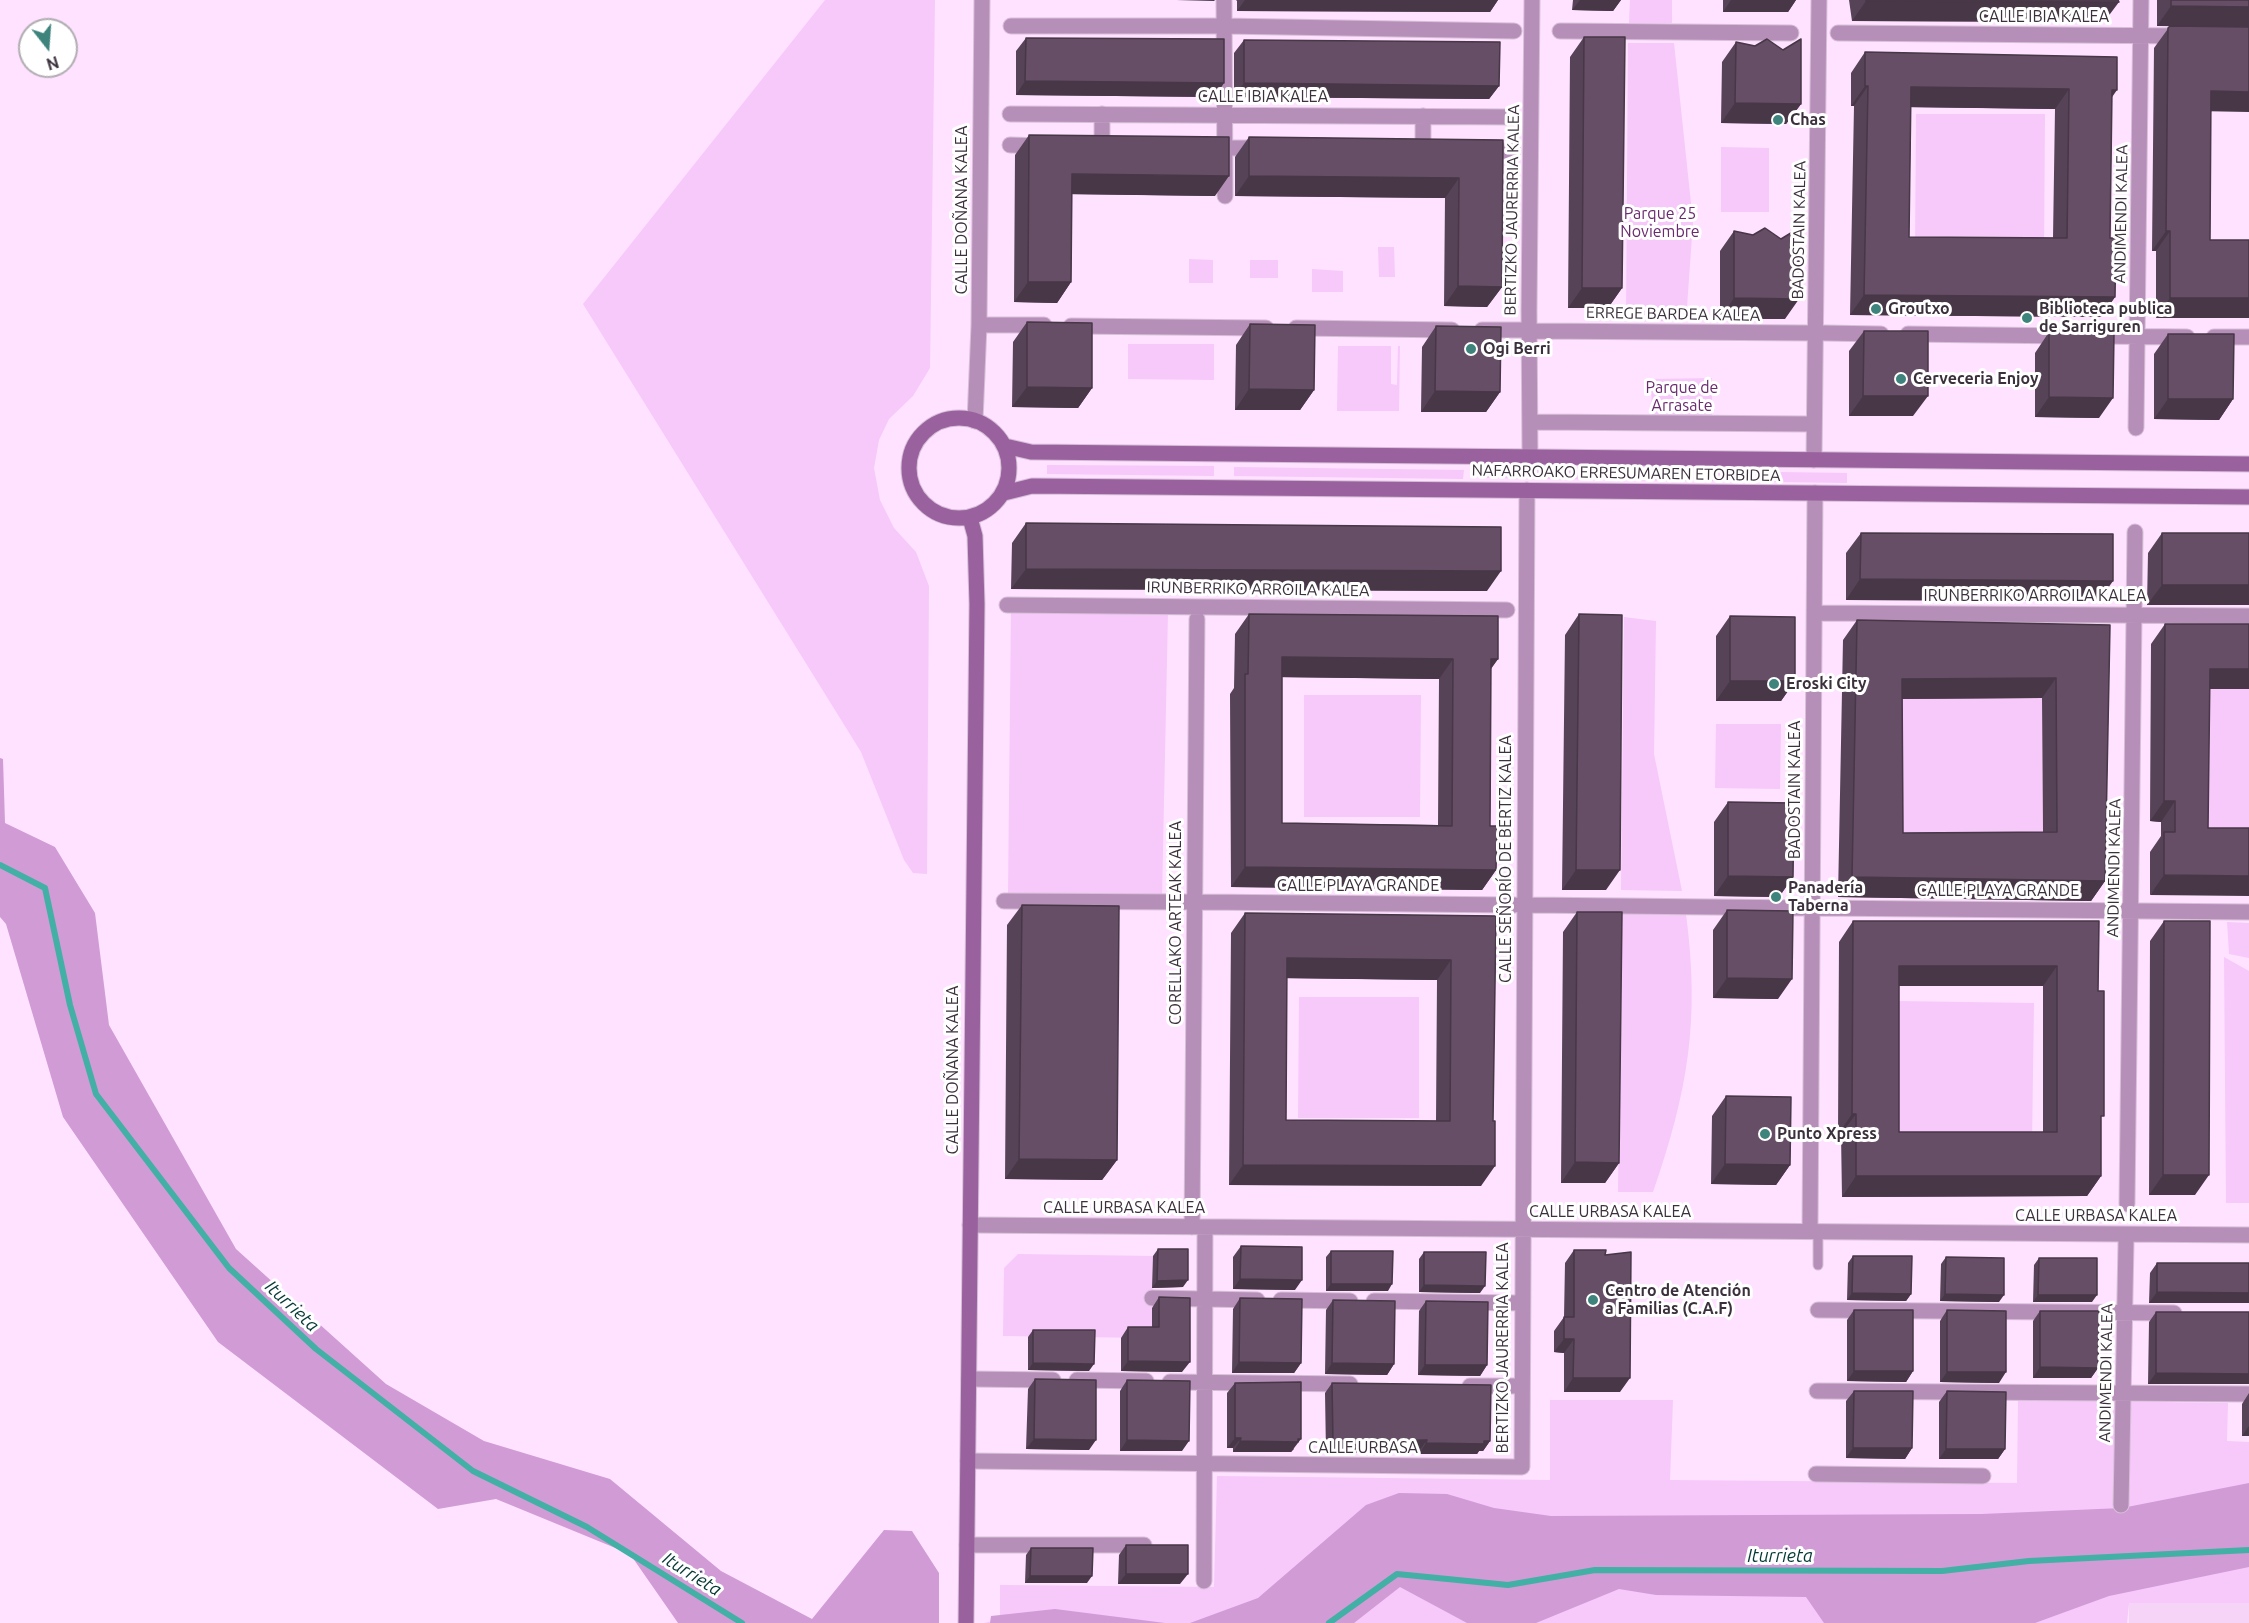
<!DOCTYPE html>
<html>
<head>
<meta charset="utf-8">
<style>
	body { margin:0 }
	#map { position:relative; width:2249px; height:1623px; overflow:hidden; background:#fee2ff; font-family:Ubuntu,sans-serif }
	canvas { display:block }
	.north { position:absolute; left:18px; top:18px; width:60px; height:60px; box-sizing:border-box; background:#fff; border:2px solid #b1adb1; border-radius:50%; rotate:163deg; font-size:16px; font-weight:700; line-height:24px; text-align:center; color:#3b313c }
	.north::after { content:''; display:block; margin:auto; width:21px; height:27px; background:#3e847d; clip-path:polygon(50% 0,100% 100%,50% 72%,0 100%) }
</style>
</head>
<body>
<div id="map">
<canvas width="2249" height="1623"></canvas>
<div class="north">N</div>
</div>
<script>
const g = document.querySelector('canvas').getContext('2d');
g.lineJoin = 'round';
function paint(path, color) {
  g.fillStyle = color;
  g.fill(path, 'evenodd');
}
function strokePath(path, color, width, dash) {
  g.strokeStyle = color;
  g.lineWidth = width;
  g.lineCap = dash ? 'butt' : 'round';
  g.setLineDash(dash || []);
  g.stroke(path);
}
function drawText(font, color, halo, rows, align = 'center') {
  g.font = font + ' Ubuntu,sans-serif';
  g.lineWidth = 6;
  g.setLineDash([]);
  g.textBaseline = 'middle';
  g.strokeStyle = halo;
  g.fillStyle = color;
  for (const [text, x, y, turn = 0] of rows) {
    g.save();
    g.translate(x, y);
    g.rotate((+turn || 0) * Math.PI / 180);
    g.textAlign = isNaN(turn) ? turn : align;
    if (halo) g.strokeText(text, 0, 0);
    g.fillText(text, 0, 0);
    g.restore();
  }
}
paint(new Path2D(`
	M2129,1603H2249V1623H2129Z`), '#f5d4f7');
paint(new Path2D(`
	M825,0H935L930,368L913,396L889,419L879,440L874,468L880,500L894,528L916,552L929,586L927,874L913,873L904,860L861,752L583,304Z
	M1630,0H1672V23L1629,24Z
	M1628,43H1674L1693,222L1686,321H1626Z
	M1916,114H2045L2044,255L1915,254Z
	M1721,147L1769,148V212H1721Z
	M1378,247H1394L1395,277H1379Z
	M1189,259L1213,260V283H1189Z
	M1250,260H1278V278H1250Z
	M1312,269L1343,271V292H1312Z
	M1128,344H1214V380L1128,379Z
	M1338,346H1391V384L1397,385L1398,346H1400L1399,411H1337Z
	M1712,378V415L1652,417L1651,379Z
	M1047,465L1214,466V476L1047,474Z
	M1234,467L1464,470L1463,479L1234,476Z
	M1484,469L1690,471V481L1484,478Z
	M1710,471L1847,473V483L1710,481Z
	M1011,610L1168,612L1162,896L1008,894Z
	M1624,617L1656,621L1654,754L1682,891L1621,890Z
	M2196,689H2249V848L2186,822Z
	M1304,695H1421L1420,817H1304Z
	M2042,698L2043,852L1889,853L1888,699Z
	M1716,724H1781L1780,789L1715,788Z
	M1621,914H1686C1700,1021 1688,1091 1653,1192H1618Z
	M2227,922L2249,923V958L2229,954Z
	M2224,957L2249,971V1203H2226Z
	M1299,997H1419V1118H1298Z
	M1895,1001L2034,1003L2032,1142L1893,1141Z
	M1018,1254L1153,1256L1152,1338L1003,1336L1004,1268Z
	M1550,1400H1673L1670,1480L2017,1483L2018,1400L2228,1403L2227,1441L2249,1442V1603H2129L2127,1623H984L1000,1619V1585L1214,1587L1217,1476L1550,1480Z`), '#f7c8fa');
paint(new Path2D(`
	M0,758L3,759L5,823L55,847L95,913L109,1025L236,1249L386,1384L484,1441L610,1479L721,1571L812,1619L884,1530L912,1531L939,1573V1623H678L630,1554L496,1499L438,1509L218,1342L63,1117L6,924L0,917Z
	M2249,1483V1567L2109,1596L2035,1623H1824L1806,1597L1656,1595L1619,1589L1536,1623H1467L1400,1587L1354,1623H1190L1258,1598L1366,1505L1399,1493L1447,1494L1494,1508L1551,1516L1982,1514L2122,1508Z
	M1055,1609L1165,1623H990L991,1616Z`), '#d19bd5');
strokePath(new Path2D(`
	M0,865L45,888L70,1005L96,1094L229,1268L316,1349L473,1471L587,1527L742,1623
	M1329,1623L1397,1574L1508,1585L1595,1570L1942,1571L2029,1561L2249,1550`), '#42b0a5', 6);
const lane = new Path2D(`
	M1818,1231V1265`);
const street = new Path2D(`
	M1224,0L1225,196
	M1011,26H1224L1514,31
	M1560,31L1791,33
	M1838,33L2183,36
	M1010,114L1513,117
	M1423,116V150
	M1010,145L1042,146
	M1102,146V114
	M1210,148H1261
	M1483,151H1513
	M987,325H1044
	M1071,326L1266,328
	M1296,328L1452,330
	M1482,330H1522
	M1536,331L1810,333
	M1824,333L1881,334
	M1908,334L2067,336
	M2094,336L2187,337
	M2214,337H2249
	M975,421L979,325L982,0
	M1535,422L1809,424
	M2136,428L2141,0
	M1530,457L1529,311L1532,0
	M1814,460L1819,0
	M1007,605L1507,610
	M1821,613L2249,616
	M1004,901L1187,902
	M1201,902L1515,905
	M1530,905L1803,908
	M1818,908L2249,912
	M2127,1204L2135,532
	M970,1225L2249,1235
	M1192,1227L1197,619
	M1810,1231L1815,493
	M1152,1298L1257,1300
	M1281,1300L1350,1301
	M1374,1301L1521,1303
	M1818,1310L2174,1313
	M969,1379L1053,1380
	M1077,1380L1146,1381
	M1170,1382L1350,1384
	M1470,1386H1521
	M1817,1391L2249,1394
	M968,1461L1522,1467L1527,490
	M1816,1474L1983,1476
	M2121,1505L2126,1242
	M967,1545H1144
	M1204,1581L1205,1227`);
const secondary = new Path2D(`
	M909 468a50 50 0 1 1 100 0a50 50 0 1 1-100 0Z
	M1005,446L1031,452L2249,464
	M1004,493L1032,486L2249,497
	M966,1623L977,604L975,536L970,518`);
strokePath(lane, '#d7bfd8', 11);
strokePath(street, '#d7bfd8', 17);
strokePath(secondary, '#d7bfd8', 17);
strokePath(lane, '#b68fb8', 9);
strokePath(street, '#b68fb8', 15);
strokePath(secondary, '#99619d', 15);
paint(new Path2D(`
	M1236,0H1498L1490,12L1237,11V1Z
	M1573,0H1621L1613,11L1572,10Z
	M1723,0H1796L1788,12H1723Z
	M1849,0H2118L2104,22L1852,21Z
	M2157,0H2249L2211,112L2210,240H2249L2156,318V251H2152L2154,48L2170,26H2157Z
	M1584,37L1622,288L1608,308H1568L1570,57Z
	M1026,38L1215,97L1016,95V51Z
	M1244,40L1499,86L1489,99L1234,97V53Z
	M1736,42L1801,104L1786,124L1721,123L1722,62Z
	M1865,52L2112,97L2110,238L2115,297L2101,317L1850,315L1854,106H1851V73ZM1911,107L2055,109L2053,238L1909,237Z
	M1029,135L1215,196L1072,194L1071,282L1057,303L1014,302L1015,155Z
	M1249,137L1503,140L1502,287L1487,307L1444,306L1445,198L1235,196V157Z
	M1734,231L1785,319H1720V251Z
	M1027,322L1092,388L1078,408L1012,407L1013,342Z
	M1250,324L1314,390L1300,410H1235L1236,345Z
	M1436,326L1500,392L1486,412H1421L1422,347Z
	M1864,331L1913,416H1849V351Z
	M2049,332L2099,418L2035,417V353Z
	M2168,334L2233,399L2219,420L2154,419V354Z
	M1026,523L1487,591L1011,589L1012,543Z
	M1861,533L2099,601L1846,600V553Z
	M2162,533H2249V605H2147L2148,553Z
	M1249,614L1498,659L1491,668L1490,826L1496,870L1482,890L1231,887L1230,694L1234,688L1235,634ZM1282,677L1439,679L1438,825L1282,823Z
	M1579,614L1606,890H1562L1565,635Z
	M1730,616L1795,681L1781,701H1716V636Z
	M1857,620L2110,625L2105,881L2091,901L1838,897L1843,640ZM2042,698L2043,832L1903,833L1902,699Z
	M2165,624L2209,689L2208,828L2150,895V852L2161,836V822L2150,821L2151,644Z
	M1728,802L1793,877L1779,897L1714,896V822Z
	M1022,905L1117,1160L1102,1180L1005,1179L1007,925Z
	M1727,910L1778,999L1713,998V930Z
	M1577,912L1619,1163L1605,1183H1561L1563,932Z
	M1245,913L1496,916L1493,1121L1481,1186L1229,1185L1231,933ZM1286,978L1437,980L1436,1121L1286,1120Z
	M1853,921H2099L2098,991L2101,1121V1176L2087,1196L1842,1197L1841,1134H1838L1839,942ZM1899,986H2043V1132H1899Z
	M2164,921L2195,1195H2149L2150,941Z
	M1726,1096L1790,1165L1776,1185L1711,1184L1712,1116Z
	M1241,1246L1295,1290L1233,1289V1257Z
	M1158,1249L1183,1287L1152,1288L1153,1256Z
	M1574,1250L1605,1255L1620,1392H1564V1353L1554,1352V1331L1564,1317L1565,1263Z
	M1331,1251L1388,1291H1326V1257Z
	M1424,1252L1480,1293L1419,1292V1259Z
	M1853,1256L1911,1294L1906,1301L1847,1300L1848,1263Z
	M1946,1257L1999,1302L1940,1301L1941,1264Z
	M2039,1258L2092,1302H2033L2034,1265Z
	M2157,1263H2249V1303H2149L2150,1273Z
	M1159,1297L1182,1372L1121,1371V1338L1128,1327H1152V1308Z
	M1240,1298L1301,1363L1294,1373H1232L1233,1309Z
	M1333,1300L1394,1364L1387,1375L1325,1374L1326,1310Z
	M1426,1301L1487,1365L1480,1376L1418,1375L1419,1311Z
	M1854,1310L1913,1371L1906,1382L1847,1381V1320Z
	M1947,1310L1999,1383L1940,1382V1321Z
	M2040,1311L2098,1368L2091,1378H2033V1321Z
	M2156,1312H2249V1384H2148L2149,1322Z
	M1033,1330L1089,1371L1028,1370V1337Z
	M1035,1379L1089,1450L1026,1449L1028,1389Z
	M1127,1380L1182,1451H1120V1391Z
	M1235,1383L1294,1449L1291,1452H1233V1448H1227V1393Z
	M1332,1383L1490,1441L1483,1451H1479L1477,1454H1419V1451L1326,1453L1325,1393Z
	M1854,1391L1912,1448L1905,1459L1846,1458V1401Z
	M1947,1391L2005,1449L1998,1459H1939V1402Z
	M2249,1393V1436H2242V1404Z
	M1126,1545L1180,1584H1118L1119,1555Z
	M1031,1548L1087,1583H1025L1026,1555Z`), '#574358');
paint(new Path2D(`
	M1176,0H1215L1214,1Z
	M1245,0H1498L1490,12L1237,11Z
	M1580,0H1621L1613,11L1572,10Z
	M1731,0H1796L1788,12H1723Z
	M1866,1L2119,2L2104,22L1852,21Z
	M2171,6L2249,7V27L2157,26Z
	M1025,81L1224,83L1215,97L1016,95Z
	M1244,83L1499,86L1489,99L1234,97Z
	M1865,86H1868L1854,106H1851Z
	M1911,87L2069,89L2055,109L1897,107Z
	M2112,90H2117L2103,110Z
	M2211,91L2249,92V112L2197,111Z
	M1735,103L1801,104L1786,124L1721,123Z
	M1072,174L1229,176L1215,196L1058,194Z
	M1249,176L1459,178L1445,198L1235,196Z
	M2166,231H2170L2156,251H2152Z
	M1028,282H1071L1057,303L1014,302Z
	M1458,286L1502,287L1487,307L1444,306Z
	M1582,288H1622L1608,308H1568Z
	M1864,295L2115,297L2101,317L1850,315Z
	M1734,298L1799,299L1785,319H1720Z
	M2170,298H2249V318H2156Z
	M1027,387L1092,388L1078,408L1012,407Z
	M1249,389L1314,390L1300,410H1235Z
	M1435,391L1500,392L1486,412H1421Z
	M1863,396H1928L1913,416H1849Z
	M2049,397L2113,398L2099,418L2035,417Z
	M2168,399H2233L2219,420L2154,419Z
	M1026,569L1501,571L1487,591L1011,589Z
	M1860,579L2113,581L2099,601L1846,600Z
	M2162,585H2249V605H2147Z
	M1282,657L1453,659L1439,679L1268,677Z
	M1491,659H1498L1484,679Z
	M2210,669H2249V689H2196Z
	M2056,678L2042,698L1888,699L1902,679Z
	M1730,681H1795L1781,701H1716Z
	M2164,801H2175L2161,822L2150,821Z
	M1245,867L1496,870L1482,890L1231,887Z
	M1576,870H1620L1606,890H1562Z
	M2164,875L2249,876V896L2150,895Z
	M1728,876L1793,877L1779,897L1714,896Z
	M1852,877L2105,881L2091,901L1838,897Z
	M1287,958L1451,960L1437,980L1272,978Z
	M1899,966H2057L2043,986H1885Z
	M1727,978L1792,979L1778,999L1713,998Z
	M1852,1114H1856L1841,1134H1838Z
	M1019,1159L1117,1160L1102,1180L1005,1179Z
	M1575,1162L1619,1163L1605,1183H1561Z
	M1725,1164L1790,1165L1776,1185L1711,1184Z
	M1243,1165L1495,1166L1481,1186L1229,1185Z
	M2163,1175H2209L2195,1195H2149Z
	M1856,1176H2101L2087,1196L1842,1197Z
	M1240,1279L1302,1280L1295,1290L1233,1289Z
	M1188,1280L1183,1287L1152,1288L1157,1281Z
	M1331,1284H1392L1388,1291H1326Z
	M1424,1285L1485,1286L1480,1293L1419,1292Z
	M2157,1292L2249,1293V1303H2149Z
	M1852,1293L1911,1294L1906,1301L1847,1300Z
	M1945,1294L2004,1295L1999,1302L1940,1301Z
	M2038,1295H2097L2092,1302H2033Z
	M1564,1339H1574L1564,1353L1554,1352Z
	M1128,1361L1190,1362L1182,1372L1121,1371Z
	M1239,1362L1301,1363L1294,1373H1232Z
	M1033,1363L1094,1364L1089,1371L1028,1370Z
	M1332,1363L1394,1364L1387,1375L1325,1374Z
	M1425,1365H1487L1480,1376L1418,1375Z
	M2040,1367L2098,1368L2091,1378H2033Z
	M1854,1371H1913L1906,1382L1847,1381Z
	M1947,1372H2006L1999,1383L1940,1382Z
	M2156,1373L2249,1374V1384H2148Z
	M1573,1378H1630L1620,1392H1564Z
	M2249,1426V1436H2242Z
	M1235,1438H1241L1233,1448H1227Z
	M1034,1439L1096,1440L1089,1450L1026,1449Z
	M1301,1439L1291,1452H1233L1240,1441Z
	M1127,1440L1189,1441L1182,1451H1120Z
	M1427,1440L1419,1451L1326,1453L1333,1442Z
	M1490,1441L1483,1451H1479L1477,1454H1419L1426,1443Z
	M1853,1448H1912L1905,1459L1846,1458Z
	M1946,1449H2005L1998,1459H1939Z
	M1126,1574H1188L1180,1584H1118Z
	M1030,1576H1092L1087,1583H1025Z`), '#473747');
const building = new Path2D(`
	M1866,0H2118L2119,2L1866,1Z
	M2171,0H2249V7L2171,6Z
	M2170,26L2249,27V92L2211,91L2210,240H2249V298H2170V231H2166L2168,28Z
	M1584,37H1625L1622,288H1582Z
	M1026,38L1224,39V83L1025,81Z
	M1767,39L1783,50L1801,39V104L1735,103L1736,42L1755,46Z
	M1244,40L1500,42L1499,86L1244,83Z
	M1865,52L2117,57V90H2112L2110,238H2116L2115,297L1864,295L1868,86H1865ZM1911,87L2069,89L2067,238L1909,237Z
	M1029,135L1229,137V176L1072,174L1071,282H1028Z
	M1249,137L1503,140L1502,287L1458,286L1459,178L1249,176Z
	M1765,228L1781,239L1799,228V299L1734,298V231L1753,235Z
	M1027,322L1092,323V388L1027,387Z
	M1250,324L1315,325L1314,390L1249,389Z
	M1436,326L1501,327L1500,392L1435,391Z
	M1864,331H1928V396H1863Z
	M2049,332L2114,333L2113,398L2049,397Z
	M2168,334H2234L2233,399H2168Z
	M1026,523L1501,527V571L1026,569Z
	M1861,533L2113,534V581L1860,579Z
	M2162,533H2249V585H2162Z
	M1249,614L1498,616V659H1491L1490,826H1497L1496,870L1245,867V674H1248ZM1282,657L1453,659L1452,826L1282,823Z
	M1579,614L1622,615L1620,870H1576Z
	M1730,616L1795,617V681H1730Z
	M1857,620L2110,625L2105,881L1852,877ZM2056,678L2057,832L1903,833L1902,679Z
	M2165,624H2249V669H2210L2208,828H2249V876L2164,875V832H2175V801H2164Z
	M1728,802L1794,803L1793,877L1728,876Z
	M1022,905L1119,906L1117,1160L1019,1159Z
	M1727,910L1793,911L1792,979L1727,978Z
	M1577,912H1622L1619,1163L1575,1162Z
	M1245,913L1496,916L1493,1121H1495V1166L1243,1165ZM1287,958L1451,960L1450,1121L1286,1120Z
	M1853,921H2099L2098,991H2104V1116H2101V1176H1856V1114H1852ZM1899,966H2057V1132H1899Z
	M2164,921H2210L2209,1175H2163Z
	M1726,1096L1791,1097L1790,1165L1725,1164Z
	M1241,1246L1302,1247V1280L1240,1279Z
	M1158,1249H1188V1280L1157,1281Z
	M1574,1250H1606L1605,1255L1631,1252L1630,1378H1573L1574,1339H1564V1317H1574Z
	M1331,1251H1393L1392,1284H1331Z
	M1424,1252H1486L1485,1286L1424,1285Z
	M1853,1256H1912L1911,1294L1852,1293Z
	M1946,1257L2004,1258V1295L1945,1294Z
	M2039,1258H2097V1295H2038Z
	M2157,1263H2249V1293L2157,1292Z
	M1159,1297L1190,1298V1362L1128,1361V1327H1159Z
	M1240,1298L1302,1299L1301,1363L1239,1362Z
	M1333,1300L1395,1301L1394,1364L1332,1363Z
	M1426,1301L1488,1302L1487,1365H1425Z
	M1854,1310H1913V1371H1854Z
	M1947,1310L2006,1311V1372H1947Z
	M2040,1311H2099L2098,1368L2040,1367Z
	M2156,1312H2249V1374L2156,1373Z
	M1033,1330H1095L1094,1364L1033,1363Z
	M1035,1379L1096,1380V1440L1034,1439Z
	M1127,1380L1190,1381L1189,1441L1127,1440Z
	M1301,1382V1439H1298V1442L1240,1441L1241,1438H1235V1383Z
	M1332,1383L1491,1385L1490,1441H1484V1444L1426,1443L1427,1440L1333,1442Z
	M1854,1391H1913L1912,1448H1853Z
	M1947,1391L2006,1392L2005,1449H1946Z
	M1126,1545H1188V1574H1126Z
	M1031,1548H1093L1092,1576H1030Z`);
paint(building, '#654e66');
strokePath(building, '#473747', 1.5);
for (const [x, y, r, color] of [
	[1778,120,6,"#3e847d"],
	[1876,309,6,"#3e847d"],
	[2027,318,6,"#3e847d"],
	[1471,349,6,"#3e847d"],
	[1901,379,6,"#3e847d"],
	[1774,684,6,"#3e847d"],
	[1776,897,6,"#3e847d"],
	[1765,1134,6,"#3e847d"],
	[1593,1300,6,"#3e847d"]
]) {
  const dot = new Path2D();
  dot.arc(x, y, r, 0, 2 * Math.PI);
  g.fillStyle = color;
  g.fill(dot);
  strokePath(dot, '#fff', 2);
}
drawText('16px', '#3b313c', '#fff', [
	["CALLE IBIA KALEA",2044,17],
	["CALLE IBIA KALEA",1263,97],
	["CALLE DOÑANA KALEA",962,210,-90],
	["BERTIZKO JAURERRIA KALEA",1512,210,-89],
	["ANDIMENDI KALEA",2121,214,-89],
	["BADOSTAIN KALEA",1799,230,-89],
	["ERREGE BARDEA KALEA",1673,314,1],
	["NAFARROAKO ERRESUMAREN ETORBIDEA",1626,473,1],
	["IRUNBERRIKO ARROILA KALEA",1258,589,1],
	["IRUNBERRIKO ARROILA KALEA",2035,596],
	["BADOSTAIN KALEA",1795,790,-90],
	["CALLE SEÑORÍO DE BERTIZ KALEA",1506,859,-90],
	["ANDIMENDI KALEA",2114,868,-89],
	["CALLE PLAYA GRANDE",1358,886],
	["CALLE PLAYA GRANDE",1998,891],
	["CORELLAKO ARTEAK KALEA",1176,923,-90],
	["CALLE DOÑANA KALEA",953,1070,-90],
	["CALLE URBASA KALEA",1124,1208],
	["CALLE URBASA KALEA",1610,1212],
	["CALLE URBASA KALEA",2096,1216],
	["BERTIZKO JAURERRIA KALEA",1503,1348,-90],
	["ANDIMENDI KALEA",2106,1373,-89],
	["CALLE URBASA",1363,1448]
]);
drawText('bold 16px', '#3b313c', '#fff', [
	["Chas",1790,120],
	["Groutxo",1888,309],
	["Biblioteca publica",2039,309],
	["de Sarriguren",2039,327],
	["Ogi Berri",1483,349],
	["Cerveceria Enjoy",1913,379],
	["Eroski City",1786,684],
	["Panadería",1788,888],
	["Taberna",1788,906],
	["Punto Xpress",1777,1134],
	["Centro de Atención",1605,1291],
	["a Familias (C.A.F)",1605,1309]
], 'left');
drawText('16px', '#6a2a6f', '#fff', [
	["Parque 25",1660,214],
	["Noviembre",1660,232],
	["Parque de",1682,388],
	["Arrasate",1682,406]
]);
drawText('italic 18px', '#043934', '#fff', [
	["Iturrieta",292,1306,43],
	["Iturrieta",1780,1556],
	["Iturrieta",692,1574,32]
]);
</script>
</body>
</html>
